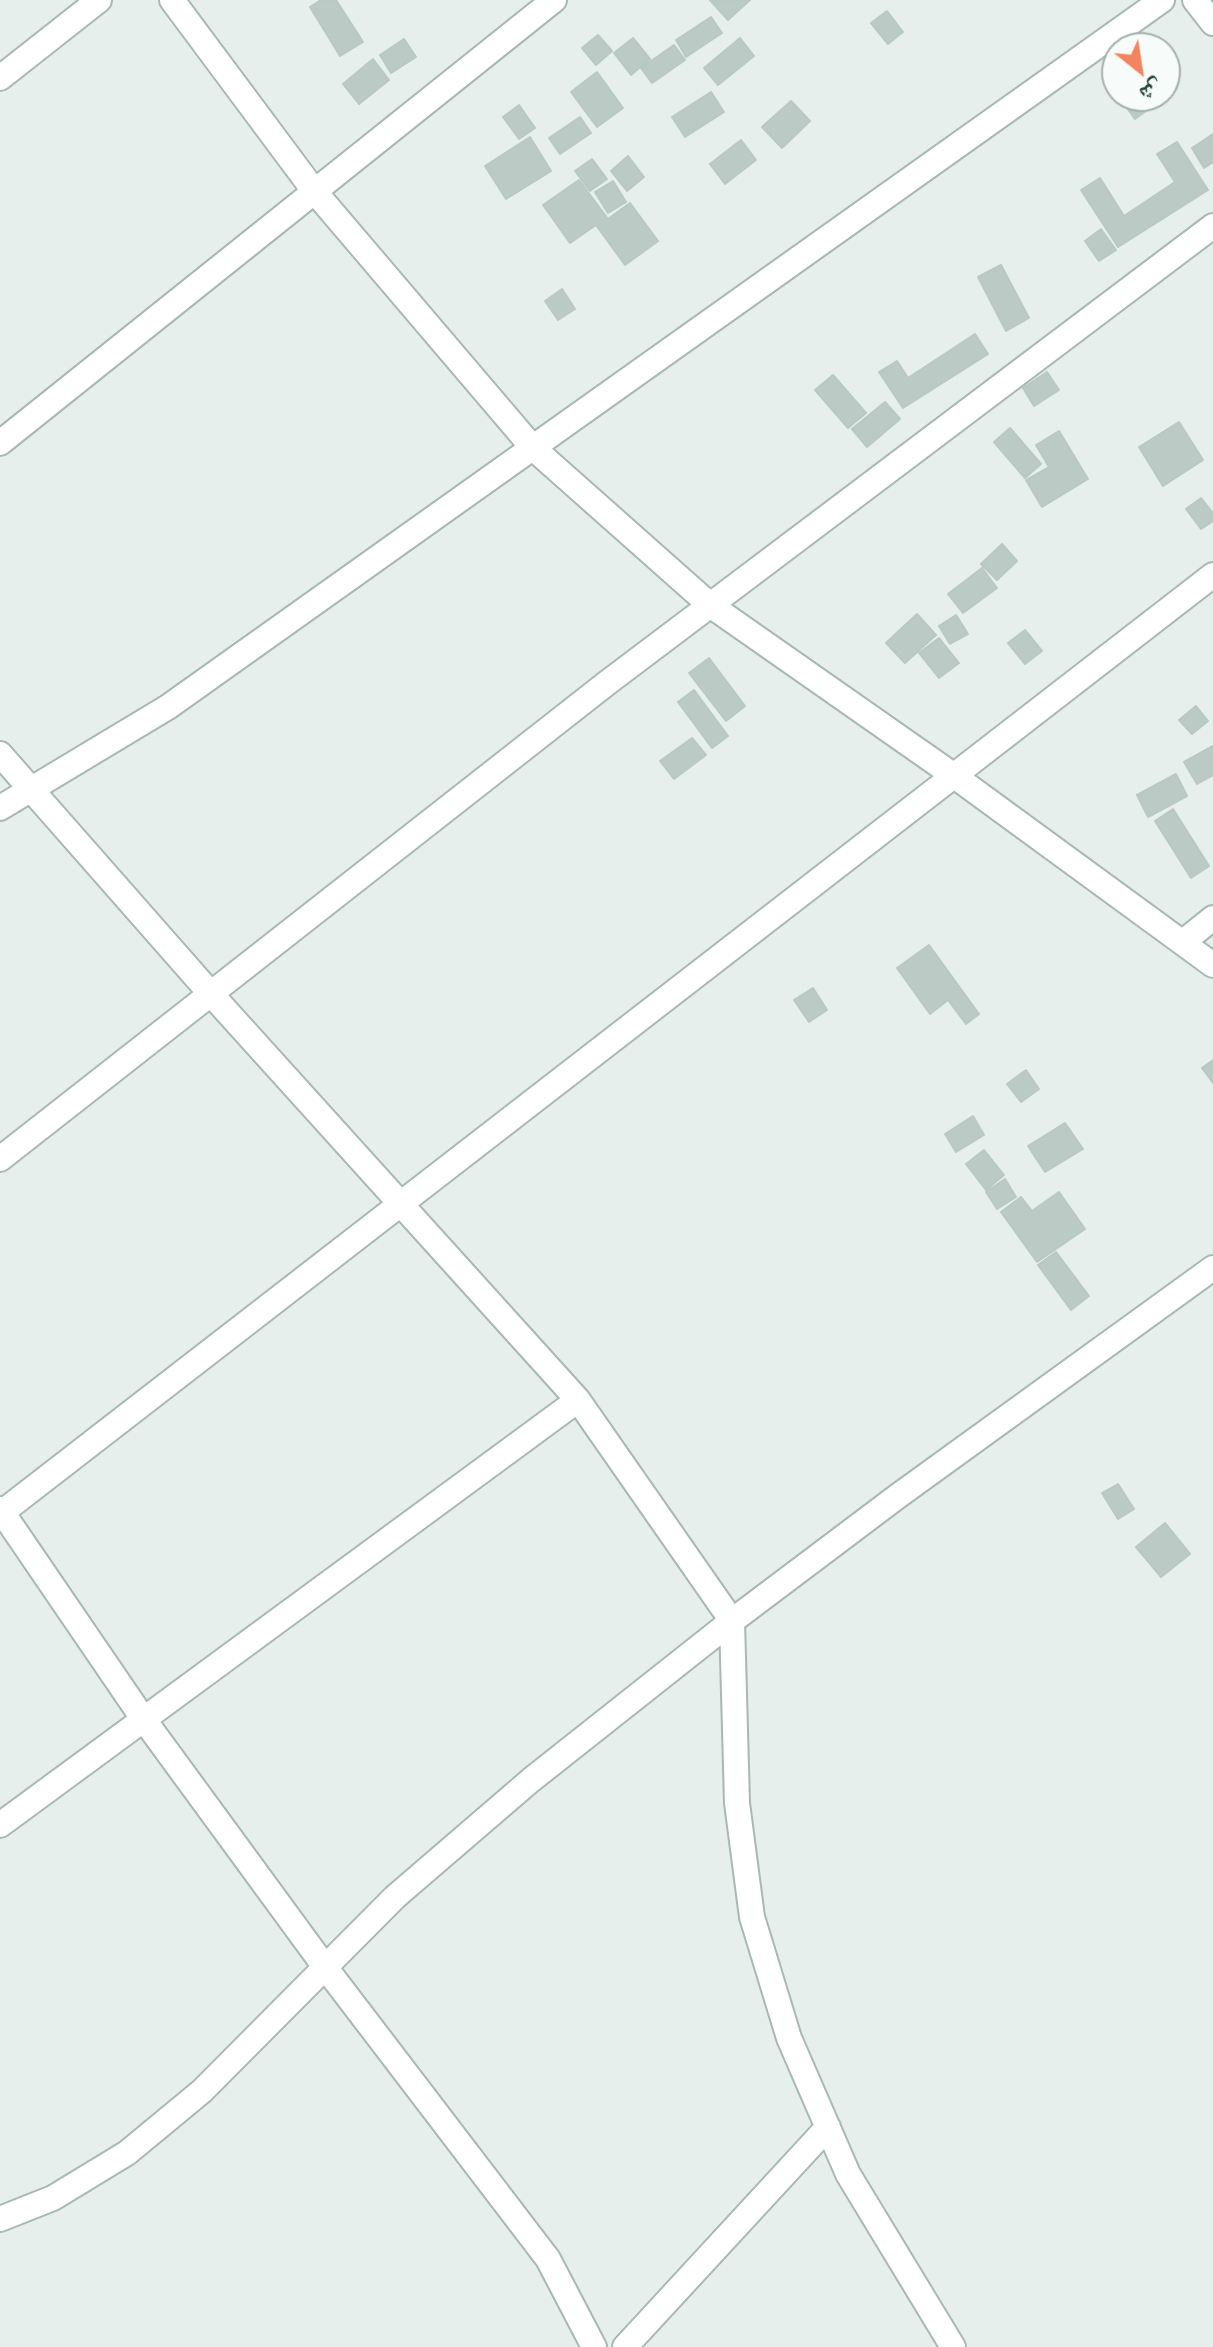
<!DOCTYPE html>
<html>
<head>
<meta charset="utf-8">
<style>
	body { margin:0 }
	#map { position:relative; width:1213px; height:2347px; overflow:hidden; background:#e6efeb; font-family:Manrope,"Noto Naskh Arabic",sans-serif }
	canvas { display:block }
	.north { position:absolute; left:1101px; top:32px; width:80px; height:80px; box-sizing:border-box; background:#f7fbf9; border:2px solid #a3b1ad; border-radius:50%; rotate:150deg; font-size:22px; font-weight:700; line-height:32px; text-align:center; color:#24423a }
	.north::after { content:''; display:block; margin:auto; width:28px; height:36px; background:#f4845f; clip-path:polygon(50% 0,100% 100%,50% 72%,0 100%) }
</style>
</head>
<body>
<div id="map">
<canvas width="1213" height="2347"></canvas>
<div class="north">ش</div>
</div>
<script>
const g = document.querySelector('canvas').getContext('2d');
g.lineJoin = 'round';
function paint(path, color) {
  g.fillStyle = color;
  g.fill(path, 'evenodd');
}
function strokePath(path, color, width, dash) {
  g.strokeStyle = color;
  g.lineWidth = width;
  g.lineCap = dash ? 'butt' : 'round';
  g.setLineDash(dash || []);
  g.stroke(path);
}
const building = new Path2D(`
	M321,0H336L363,42L340,56L310,7Z
	M710,0H750L728,20Z
	M887,11L903,32L888,44L871,23Z
	M711,17L722,33L686,57L676,40Z
	M598,35L612,51L596,65L582,48Z
	M633,38L650,59L631,75L614,53Z
	M740,38L754,56L718,85L704,68Z
	M404,39L416,57L391,73L380,55Z
	M674,45L685,60L652,83L641,68Z
	M373,59L389,80L359,104L343,84Z
	M597,72L623,108L597,127L571,92Z
	M711,92L724,112L685,137L672,117Z
	M1121,96H1141L1150,108L1135,119L1119,97Z
	M791,101L810,121L782,148L762,127Z
	M519,105L535,128L519,139L503,117Z
	M580,117L591,133L560,154L549,138Z
	M1213,134V162L1204,168L1192,148Z
	M530,137L551,171L506,199L485,166Z
	M741,140L756,160L725,184L710,164Z
	M1177,142L1208,190L1118,247L1081,190L1100,178L1124,216L1175,182L1157,154Z
	M628,156L644,177L627,191L611,171Z
	M592,159L607,179L590,191L575,171Z
	M579,180L608,219L630,203L658,241L625,265L596,225L570,243L543,205Z
	M613,181L626,202L608,213L595,192Z
	M1101,229L1116,250L1099,261L1085,241Z
	M1001,265L1029,318L1006,331L978,277Z
	M562,289L575,309L558,320L545,301Z
	M975,334L988,354L903,408L879,372L897,361L908,378Z
	M1047,372L1059,390L1034,406L1023,388Z
	M833,375L866,413L848,428L815,390Z
	M885,402L900,419L867,447L852,429Z
	M1179,422L1203,460L1163,486L1139,447Z
	M1010,428L1041,464L1025,478L994,442Z
	M1059,431L1088,479L1042,507L1026,480L1049,467L1036,445Z
	M1201,498L1213,513V521L1201,529L1186,509Z
	M1002,544L1017,561L997,580L981,564Z
	M982,568L997,588L963,613L948,594Z
	M917,614L936,635L905,663L886,643Z
	M956,615L968,634L950,644L939,626Z
	M1025,630L1042,651L1025,664L1008,643Z
	M939,638L959,663L939,678L919,653Z
	M709,658L745,706L726,721L689,673Z
	M694,690L728,736L712,748L678,702Z
	M1196,706L1208,721L1192,734L1179,720Z
	M692,738L706,755L674,779L660,761Z
	M1213,746V775L1197,784L1184,762Z
	M1176,774L1187,796L1148,817L1137,795Z
	M1173,809L1209,866L1191,878L1155,821Z
	M929,945L979,1014L966,1024L948,1000L930,1014L897,968Z
	M813,988L827,1010L809,1022L794,1000Z
	M1213,1060V1083L1202,1068Z
	M1026,1070L1039,1089L1021,1102L1007,1084Z
	M973,1116L984,1135L956,1152L945,1134Z
	M1065,1123L1083,1149L1045,1172L1028,1146Z
	M984,1150L1004,1175L986,1190L966,1164Z
	M1005,1179L1016,1197L997,1209L986,1192Z
	M1059,1192L1085,1229L1037,1262L1001,1212L1021,1197L1032,1211Z
	M1056,1252L1089,1296L1071,1310L1038,1265Z
	M1118,1484L1134,1509L1118,1519L1102,1493Z
	M1165,1523L1190,1554L1161,1577L1136,1547Z`);
paint(building, '#bbcac4');
strokePath(building, '#b8c9c2', 2);
const minor = new Path2D(`
	M172,0L315,192L533,448L710,605L953,775L1213,965
	M1195,0L1213,23
	M0,78L99,0
	M0,443L554,0
	M0,754L211,994L578,1400L732,1621L737,1803L752,1917L789,2038L848,2174L953,2347
	M0,808L168,707L1162,0
	M1183,942L1213,918
	M0,1159L607,683L1213,226
	M0,1509L142,1717L325,1967L548,2259L594,2347
	M0,1514L1213,575
	M0,1825L578,1400
	M0,2219L53,2198L127,2153L202,2091L395,1897L531,1780L732,1621L898,1496L1213,1268
	M625,2347L828,2127`);
strokePath(minor, '#a8b8b2', 28);
strokePath(minor, '#fff', 24);
</script>
</body>
</html>
